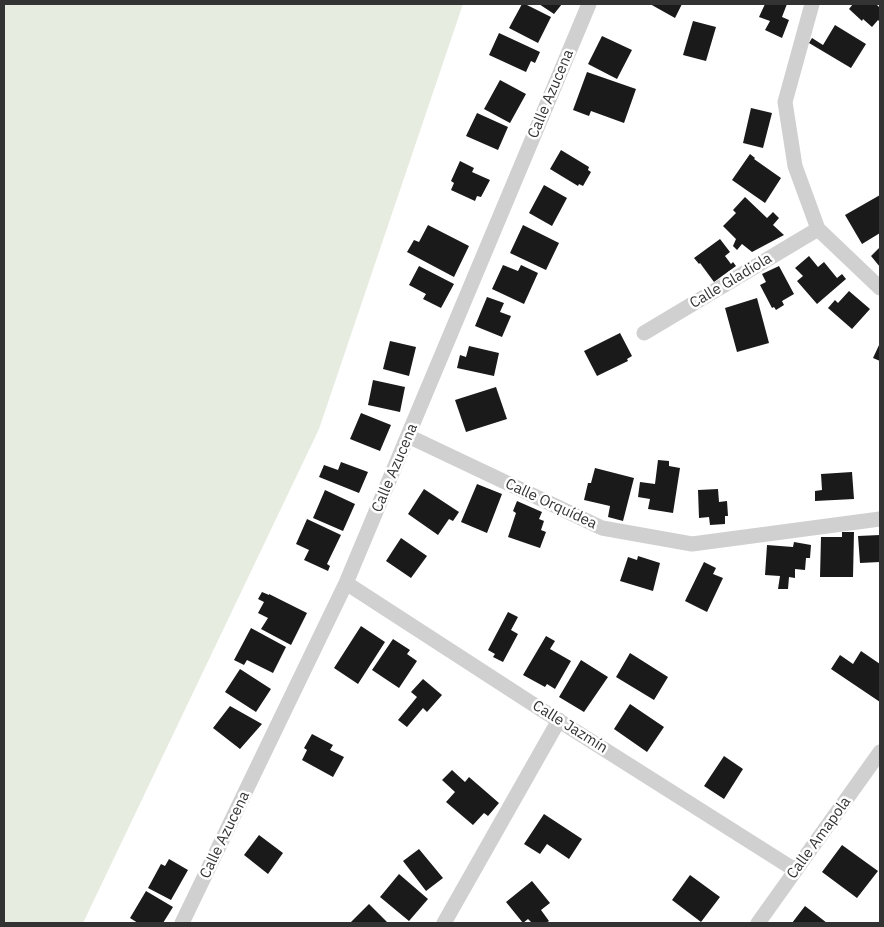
<!DOCTYPE html>
<html>
<head>
<meta charset="utf-8">
<style>
	body { margin:0 }
	#map { position:relative; width:884px; height:927px; overflow:hidden; background:#fff; font-family:"IBM Plex Sans",sans-serif }
	canvas { display:block }
	.frame { position:absolute; inset:0; border:5px solid #333; pointer-events:none }
</style>
</head>
<body>
<div id="map">
<canvas width="884" height="927"></canvas>
<div class="frame"></div>
</div>
<script>
const g = document.querySelector('canvas').getContext('2d');
g.lineJoin = 'round';
function paint(path, color) {
  g.fillStyle = color;
  g.fill(path, 'evenodd');
}
function strokePath(path, color, width, dash) {
  g.strokeStyle = color;
  g.lineWidth = width;
  g.lineCap = dash ? 'butt' : 'round';
  g.setLineDash(dash || []);
  g.stroke(path);
}
function drawText(font, color, halo, rows, align = 'center') {
  g.font = font + ' "IBM Plex Sans",sans-serif';
  g.lineWidth = 5;
  g.setLineDash([]);
  g.textBaseline = 'middle';
  g.strokeStyle = halo;
  g.fillStyle = color;
  for (const [text, x, y, turn = 0] of rows) {
    g.save();
    g.translate(x, y);
    g.rotate((+turn || 0) * Math.PI / 180);
    g.textAlign = isNaN(turn) ? turn : align;
    if (halo) g.strokeText(text, 0, 0);
    g.fillText(text, 0, 0);
    g.restore();
  }
}
paint(new Path2D(`
	M4,4H463L319,429L83,923H4Z`), '#e6ecdf');
paint(new Path2D(`
	M522,4H525L551,17L538,43L509,28Z
	M539,4H562L554,14Z
	M650,4H682L675,18Z
	M765,4H787L782,17L789,20L782,38L765,30L770,21L759,17Z
	M853,4H876L880,8V22L878,20L872,27L863,19L862,21L849,9Z
	M693,21L716,27L706,61L683,55Z
	M835,25L866,44L851,68L809,43L812,38L823,45Z
	M499,33L540,52L535,63L531,61L526,72L489,55Z
	M602,36L632,50L617,79L588,64Z
	M587,72L636,89L624,123L591,111L589,116L573,110Z
	M500,80L526,94L510,123L484,109Z
	M751,108L772,113L763,148L743,143Z
	M477,113L508,127L498,150L466,136Z
	M561,150L589,167L588,170L591,172L583,186L579,184L578,186L550,169Z
	M750,154L755,158L754,159L781,178L765,203L732,180Z
	M460,161L474,168L472,172L490,180L481,197L477,196L475,201L451,190L454,183L451,181Z
	M544,185L567,198L552,226L529,213Z
	M880,195V233L862,244L845,215Z
	M745,197L767,218L773,212L779,218L773,225L784,235L752,252L742,244L737,250L733,246L736,239L723,226L736,213L733,210Z
	M428,225L469,246L454,277L407,252L414,240L419,242Z
	M523,225L559,243L546,270L510,253Z
	M720,239L730,252L725,256L731,264L733,262L736,266L714,282L700,263L699,264L694,258Z
	M880,247V267L871,256Z
	M809,256L818,267L824,262L837,278L842,274L846,279L817,304L797,281L803,276L795,268Z
	M503,265L518,271L521,265L538,273L524,304L492,289Z
	M419,266L454,284L441,308L423,299L426,294L409,285Z
	M779,266L794,294L782,301L784,305L776,310L774,307L772,308L760,285L766,282L762,274Z
	M849,291L870,309L852,329L828,308L835,300L838,303Z
	M487,297L504,303L500,312L511,316L502,337L475,326Z
	M757,298L769,343L737,352L725,308Z
	M620,333L632,356L627,359L628,361L597,376L584,351Z
	M390,341L416,347L409,376L383,369Z
	M880,343V361L873,358Z
	M469,346L499,353L494,376L457,368L460,355L466,357Z
	M373,380L405,387L400,412L368,405Z
	M496,387L507,419L466,432L455,400Z
	M361,413L391,425L380,451L350,439Z
	M658,460L669,461V466L680,468L673,513L648,509L650,499L638,497L640,482L655,484Z
	M341,462L368,472L359,493L319,477L324,465L338,470Z
	M595,468L634,478L623,521L608,517L610,506L584,500L588,483H591Z
	M852,472L854,499L815,501V491L822,490L821,474Z
	M477,484L502,494L487,533L461,522Z
	M424,489L459,512L453,521L449,519L438,535L408,514Z
	M718,489L719,502L727,501L728,516H725V524L710,525L709,517L699,518L698,490Z
	M325,490L355,504L343,531L313,518Z
	M517,501L542,512L539,519L544,521L541,530L546,532L540,548L508,537L516,513L513,511Z
	M307,519L341,535L327,564L330,566L328,571L304,560L309,550L296,544Z
	M842,532H854L853,577H820L821,537H842Z
	M880,535V562L860,563L858,536Z
	M401,538L427,556L411,578L386,561Z
	M794,542L811,545L810,558H806L805,570L795,569V578L789,577L788,589H778L780,576L765,575L767,545L793,547Z
	M638,556L660,563L653,591L620,581L628,557L637,560Z
	M704,562L716,568L713,574L723,578L707,612L685,601Z
	M262,592L269,595V594L307,613L291,645L261,629L268,618L258,613L264,602L258,599Z
	M508,612L518,617L511,630L518,634L503,662L493,657L495,654L488,650Z
	M361,626L385,642L358,684L334,668Z
	M251,628L286,647L273,673L247,660L244,665L234,660Z
	M546,636L555,641L550,649L571,661L555,689L547,684L545,687L523,675Z
	M393,639L410,650L407,654L417,661L399,688L372,670Z
	M861,651L880,664V702L831,669L840,655L853,664Z
	M630,653L668,677L654,700L616,677Z
	M581,660L608,677L584,712L559,697Z
	M240,669L271,689L256,712L225,692Z
	M423,679L442,695L427,712L423,708L407,727L398,720L417,697L411,692Z
	M630,704L664,727L647,752L614,729Z
	M230,706L262,724L240,749L213,728Z
	M312,734L333,745L330,750L344,757L333,777L302,760L307,750L304,748Z
	M724,756L743,769L724,799L704,786Z
	M452,770L465,782L469,777L499,803L488,816L484,813L473,825L446,802L455,792L442,780Z
	M544,814L582,839L569,859L547,844L540,854L524,844Z
	M259,835L283,853L268,874L244,855Z
	M842,845L878,871L857,898L822,872Z
	M419,849L443,878L426,891L403,861Z
	M169,859L188,870L171,900L148,888L161,864L165,866Z
	M399,874L428,899L409,921L380,897Z
	M690,875L720,897L701,922L672,900Z
	M532,881L550,903L541,910L549,921L546,923H532L528,919L523,923L506,902Z
	M146,891L173,907L163,923H138L130,918Z
	M369,904L388,923H350Z
	M805,906L827,923H792Z`), '#1a1a1a');
strokePath(new Path2D(`
	M812,4L785,102L795,166L818,229L880,288
	M644,333L818,229
	M408,436L602,528L692,544L880,519
	M346,583L542,710L795,870
	M182,923L346,583L589,4
	M444,923L559,720
	M758,923L880,752`), '#d0d0d0', 15);
drawText('15px', '#333', '#fff', [
	["Calle Azucena",551,94,-67],
	["Calle Gladiola",731,281,-31],
	["Calle Azucena",395,468,-67],
	["Calle Orquídea",551,504,25],
	["Calle Jazmín",570,727,32],
	["Calle Azucena",225,835,-64],
	["Calle Amapola",819,838,-54]
]);
</script>
</body>
</html>
